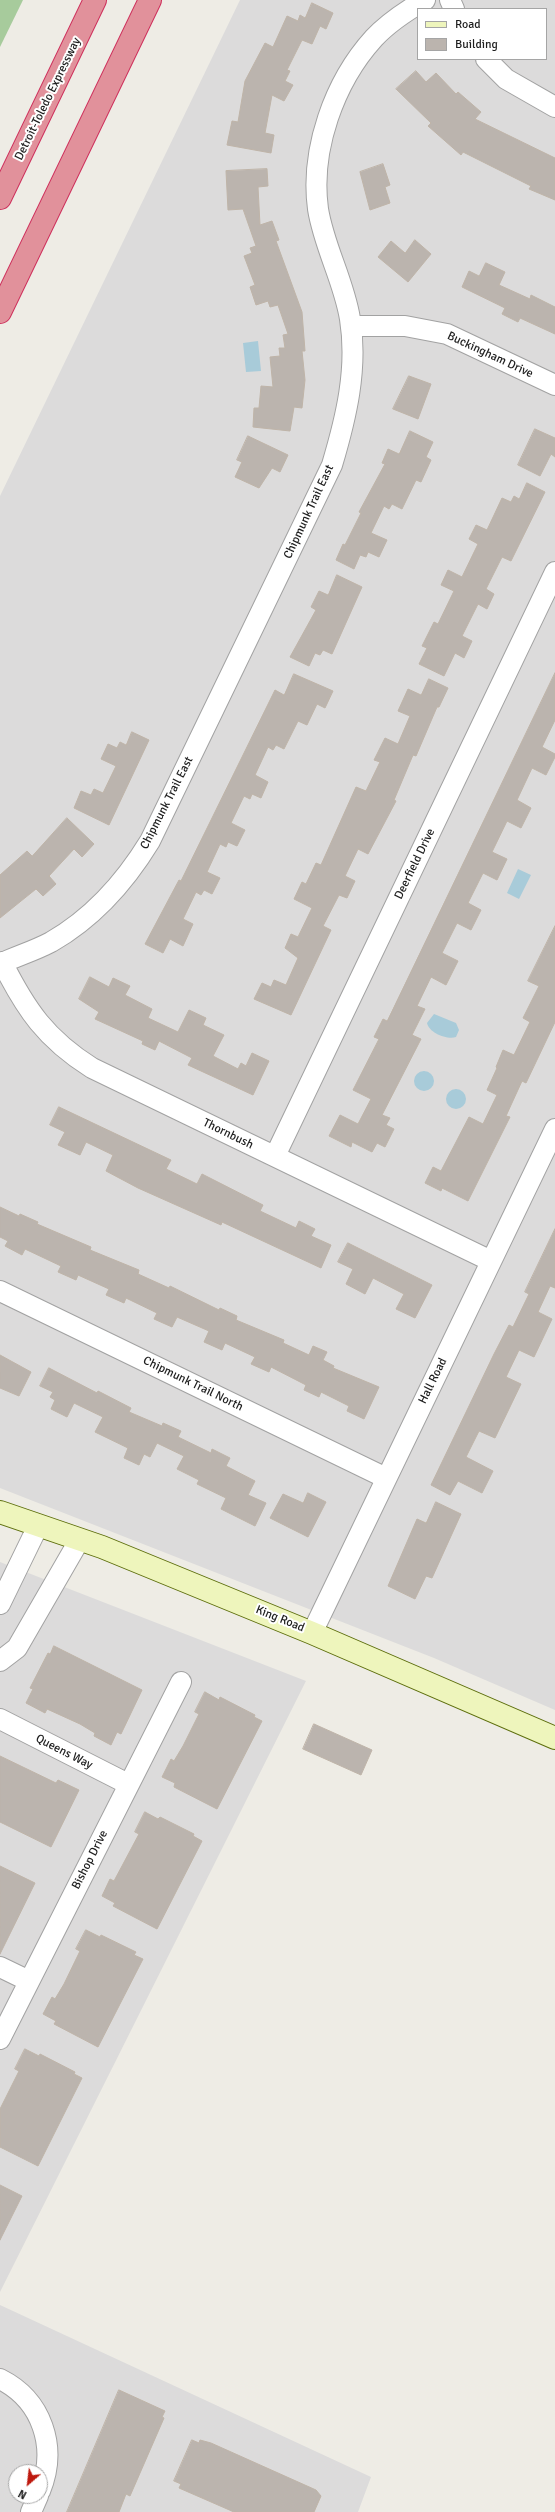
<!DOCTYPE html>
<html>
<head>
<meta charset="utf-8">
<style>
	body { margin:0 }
	#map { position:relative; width:555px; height:2512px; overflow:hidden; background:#eeece5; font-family:Signika,sans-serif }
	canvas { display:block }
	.legend { position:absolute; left:417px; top:8px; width:130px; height:52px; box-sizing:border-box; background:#fff; border:1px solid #a5a5a5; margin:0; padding:5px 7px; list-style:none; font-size:12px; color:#1e1e1e }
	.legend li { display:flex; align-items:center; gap:8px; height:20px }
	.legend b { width:20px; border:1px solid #a5a5a5 }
	.north { position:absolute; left:8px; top:2464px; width:40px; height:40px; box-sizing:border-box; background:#fff; border:1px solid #a5a5a5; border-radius:50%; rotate:208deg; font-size:11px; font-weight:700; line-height:16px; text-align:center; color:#1e1e1e }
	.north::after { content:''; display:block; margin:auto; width:14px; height:18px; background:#be190e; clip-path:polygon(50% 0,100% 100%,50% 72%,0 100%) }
</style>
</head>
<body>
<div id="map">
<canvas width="555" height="2512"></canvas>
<ul class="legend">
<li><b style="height:5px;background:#eef5bc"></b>Road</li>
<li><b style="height:11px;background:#bbb4ae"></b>Building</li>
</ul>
<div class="north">N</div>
</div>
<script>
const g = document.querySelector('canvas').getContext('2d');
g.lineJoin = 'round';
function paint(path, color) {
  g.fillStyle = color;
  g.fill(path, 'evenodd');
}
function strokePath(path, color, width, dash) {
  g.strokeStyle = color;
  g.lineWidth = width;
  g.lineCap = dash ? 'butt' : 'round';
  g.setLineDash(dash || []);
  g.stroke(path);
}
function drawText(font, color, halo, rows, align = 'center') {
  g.font = font + ' Signika,sans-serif';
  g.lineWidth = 4;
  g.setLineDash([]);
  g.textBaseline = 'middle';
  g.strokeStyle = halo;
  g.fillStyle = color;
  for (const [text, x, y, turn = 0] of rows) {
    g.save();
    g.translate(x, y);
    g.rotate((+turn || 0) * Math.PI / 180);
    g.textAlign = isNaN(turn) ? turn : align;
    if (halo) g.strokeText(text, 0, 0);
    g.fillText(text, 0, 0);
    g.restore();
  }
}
paint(new Path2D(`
	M240,0H555V1710L434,1658L0,1488V496ZM418,9H546V59H418Z
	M0,1562L306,1681L0,2292Z
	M0,2305L371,2477L358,2512H0ZM16,2472H40V2496H16Z`), '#dcdbdb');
paint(new Path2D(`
	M0,0H23L0,47Z`), '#a7cb9c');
paint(new Path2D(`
	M258,341L261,371L246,372L243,343Z
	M518,869L531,875L519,899L507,893Z
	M434,1014L456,1023L459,1030L456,1037C447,1040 429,1033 427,1023Z
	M414 1081a10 10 0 1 1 20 0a10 10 0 1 1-20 0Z
	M446 1099a10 10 0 1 1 20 0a10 10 0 1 1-20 0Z`), '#a8cbd9');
const building = new Path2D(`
	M312,3L333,13L326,29L320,26L312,44L302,40L287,70L290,71L285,81L293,85L284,101L272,95L265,133L274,135L271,153L227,145L232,121L238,122L245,81L265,43L273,47L287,16L298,21L300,15L305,18Z
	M416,71L426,82L436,73L456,94L458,92L481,112L475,119L555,158V200L529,189L531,186L463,152L461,155L428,126L431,123L396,89Z
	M383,164L390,185L385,187L390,203L370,210L360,172Z
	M267,169L268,186L258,187L260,225L272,221L279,240L276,241L302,312L305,351H302L305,380L302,408L294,407L290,431L253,427L254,408H259L261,386L273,387L270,357L280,356L279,348H285L283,335L288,334L278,305L270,307L268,301L256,305L250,287L255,285L244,256L252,253L250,248L256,246L243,209L228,210L226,171Z
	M415,240L431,254L408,282L378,257L391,241L405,253Z
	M486,263L505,272L499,285L530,299L531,295L555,307V334L520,318L518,322L502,314L505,308L462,287L469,271L479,276Z
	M409,376L431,384L418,419L393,409Z
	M535,429L555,438V457L551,454L540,476L518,465Z
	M410,431L433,442L426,457L431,460L421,482L416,480L402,509L392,504L389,509L384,506L371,533L387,540L379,557L368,552L366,557L360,555L354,569L336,560L343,544L345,545L361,513L359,512L385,464L382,463L388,449L399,454Z
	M248,436L288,455L280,472L272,468L259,488L235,477L242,462L237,460Z
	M527,483L545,492L511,561L502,557L486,589L494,594L487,609L478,604L462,636L472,641L464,658L455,653L444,676L419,664L427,648L422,646L434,622L438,624L454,591L441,585L448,570L462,577L478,544L469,539L476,525L487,530L502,498L511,502L514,496L519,499Z
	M337,575L362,587L332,654L323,650L320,655L315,653L309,666L290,657L316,610L311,607L319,591L328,595Z
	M555,673V720L542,747L555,754V757L546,775L532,768L517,800L531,808L521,828L507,821L492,852L507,859L497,880L483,873L468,903L481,910L471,930L457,923L442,953L458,961L446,985L431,977L417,1006L425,1009L412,1035L421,1039L382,1115L390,1118L386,1125L394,1129L385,1147L377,1143L372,1152L352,1142L351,1147L329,1136L340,1115L358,1124L371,1099L353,1090L379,1039L374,1037L383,1019L387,1021Z
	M294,674L333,691L325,708L317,704L307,725L298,721L284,749L276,745L273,750L268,747L255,775L268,782L261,798L252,794L250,799L244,796L231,823L245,830L237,846L228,842L226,847L220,844L207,872L220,878L212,894L204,890L201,895L196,892L183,919L193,924L183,946L170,939L163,953L145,944L179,880L181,881L275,690L284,695Z
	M429,679L448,688L439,707H437L416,756L413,755L394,800L396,801L368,854L358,849L345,876L355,881L347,898L339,895L323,926L331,930L291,1015L254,999L262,983L271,987L274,980L286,985L298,958L285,948L291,934L298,937L312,908L294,899L302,882L306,884L316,863L321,865L356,787L366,791L380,762L374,760L385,738L398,744L410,716L398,711L408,689L421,695Z
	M132,732L149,740L109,825L74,808L81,791L91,795L94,789L103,793L116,766L101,759L108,744L117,748L120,742L126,745Z
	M67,818L94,844L82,857L74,849L49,876L56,884L43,896L36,889L0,918V875L27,851L32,856Z
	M555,926V1022L526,1083L522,1081L506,1116L510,1117L468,1201L442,1188L441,1191L425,1183L433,1167L441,1171L469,1117L483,1124L497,1095L487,1090L497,1068L496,1067L503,1050L514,1055L530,1022L523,1018L539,986L528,981Z
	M90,977L109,987L113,978L130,986L125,995L152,1009L148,1018L178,1032L189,1010L206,1018L203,1025L224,1035L213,1056L238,1069L241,1063L246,1066L252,1053L269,1061L253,1095L188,1065L192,1058L159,1041L155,1050L142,1044L143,1041L95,1019L99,1012L79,999Z
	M59,1107L171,1160L166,1169L197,1184L202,1174L263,1205L260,1211L296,1228L299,1221L315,1229L311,1236L331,1245L321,1268L222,1222L221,1225L138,1188L106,1171L113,1155L86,1142L80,1155L58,1145L65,1132L50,1125Z
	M0,1207L19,1216L20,1214L38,1222L37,1224L91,1247L90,1250L139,1270L138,1274L169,1288L170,1286L219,1310L220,1308L237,1316L236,1320L284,1340L283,1343L309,1355L313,1346L327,1352L323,1360L334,1366L333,1368L379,1387L364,1419L347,1411L349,1406L321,1392L319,1397L304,1390L306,1385L271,1367L269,1372L251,1364L255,1357L225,1343L222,1350L204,1342L209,1331L177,1317L172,1327L154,1319L157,1313L126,1298L124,1303L106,1295L109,1289L78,1275L76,1280L58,1272L61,1266L25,1249L22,1255L5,1246L8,1241L0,1237Z
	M555,1229V1288L550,1286L538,1312L552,1319L534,1357L519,1350L506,1377L521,1384L495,1438L479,1431L466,1457L493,1471L482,1493L458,1481L450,1495L431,1485L494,1354L509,1325L513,1327L529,1294L525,1292Z
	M348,1243L432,1285L415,1318L396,1309L404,1294L373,1278L365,1294L346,1284L353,1269L338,1262Z
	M0,1355L31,1372L19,1396L0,1388Z
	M49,1368L97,1393L98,1391L131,1408L129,1412L162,1426L163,1423L181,1431L178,1437L211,1453L212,1449L230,1458L226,1466L255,1481L248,1495L266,1503L255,1526L221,1509L226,1498L197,1484L199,1480L177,1469L184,1456L157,1443L150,1457L144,1454L139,1465L124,1458L128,1448L95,1432L103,1417L74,1403L67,1417L51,1409L55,1400L50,1397L53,1392L40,1386Z
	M308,1493L326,1502L308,1537L270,1518L283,1494L303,1503Z
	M436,1502L461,1514L432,1578L426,1576L415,1599L388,1586L417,1519L426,1523Z
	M54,1646L142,1690L121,1734L117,1732L111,1745L94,1736L95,1733L80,1724L47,1709L45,1713L26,1703L33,1689L30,1688L48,1653L50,1654Z
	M205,1692L219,1700L220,1697L255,1715L254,1717L262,1721L217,1809L174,1787L175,1783L162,1777L171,1759L174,1761L183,1746L199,1714L195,1712Z
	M314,1724L372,1750L361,1775L303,1749Z
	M0,1756L56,1783L58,1780L79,1790L51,1847L0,1822Z
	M145,1812L158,1819L160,1817L194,1834L193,1836L202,1841L157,1929L113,1906L115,1903L102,1896L110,1879L114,1881L139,1834L135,1832Z
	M0,1866L35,1883L0,1954Z
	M86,1930L100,1937L101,1935L136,1952L134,1955L143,1959L98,2047L54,2024L56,2021L43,2014L52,1997L55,1999L64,1984L80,1951L76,1949Z
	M25,2049L39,2056L40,2054L75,2072L74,2074L82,2078L38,2166L0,2147V2109L19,2071L15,2069Z
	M0,2185L22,2196L0,2240Z
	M119,2390L165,2411L162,2417L164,2418L130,2496L126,2494L119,2512H67Z
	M192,2440L199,2443L200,2440L211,2443L316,2490L321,2496L314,2512H234L179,2488L181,2484L174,2481Z`);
paint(building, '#bbb4ae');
strokePath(building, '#bfb4a8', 1);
const minor = new Path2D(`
	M450,0L454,9
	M486,59L506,79L555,107
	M351,326H405L447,334L555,385
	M2,962C26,1010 46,1039 92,1068L491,1261
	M0,964C17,956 34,951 51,942C93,918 125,882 150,841L332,465C346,418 358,369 350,319C344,281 324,247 318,209C310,150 334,82 374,38C389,22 406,11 425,0
	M275,1156L555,572
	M0,1291L386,1478
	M0,1604L38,1526
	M312,1633L555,1129
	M0,1661L17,1648L80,1539
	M0,1719L128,1784
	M0,1967L29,1981
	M0,2039L181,1682
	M0,2379C42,2400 58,2447 40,2491
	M31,2512L38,2496`);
const secondary = new Path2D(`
	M0,1512L102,1547L312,1633L555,1738`);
const motorway = new Path2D(`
	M0,198L95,0
	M0,312L150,0`);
strokePath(minor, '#a2a2a2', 22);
strokePath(secondary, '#5d6e0c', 24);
strokePath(motorway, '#ce305c', 24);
strokePath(minor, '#fff', 20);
strokePath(secondary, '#eef5bc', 22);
strokePath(motorway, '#e1919b', 22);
drawText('12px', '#1e1e1e', '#fff', [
	["Detroit-Toledo Expressway",48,99,-64],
	["Buckingham Drive",490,355,25],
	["Chipmunk Trail East",309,512,-65],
	["Chipmunk Trail East",167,803,-63],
	["Deerfield Drive",415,864,-64],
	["Thornbush",228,1134,26],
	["Hall Road",433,1381,-64],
	["Chipmunk Trail North",193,1384,26],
	["King Road",280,1619,22],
	["Queens Way",64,1752,27],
	["Bishop Drive",90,1860,-63]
]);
</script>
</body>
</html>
